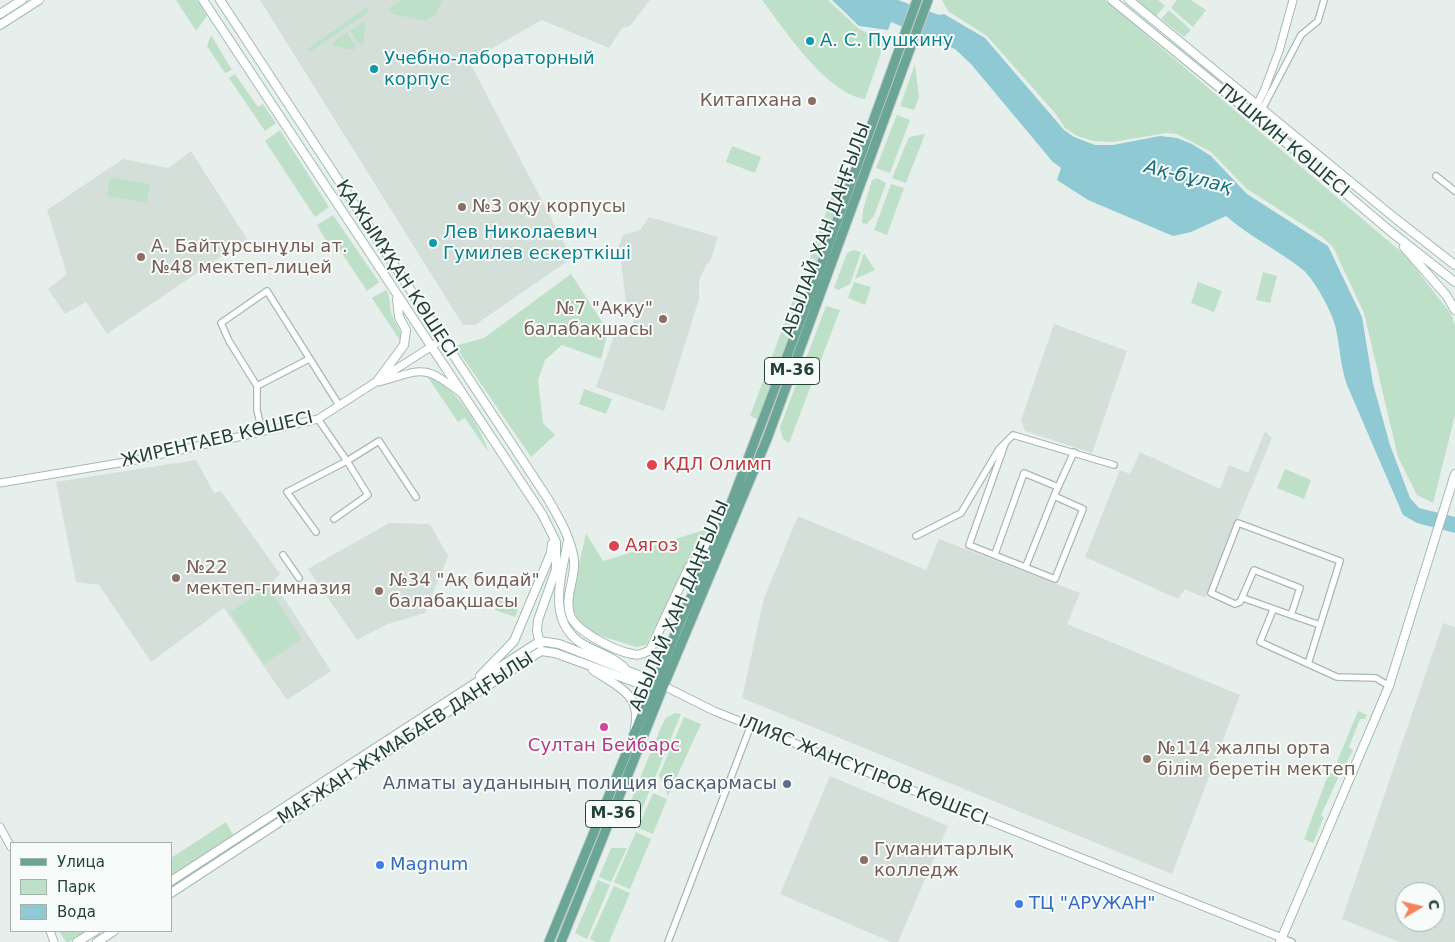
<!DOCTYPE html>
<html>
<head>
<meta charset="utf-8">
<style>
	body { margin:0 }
	#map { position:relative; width:1455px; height:942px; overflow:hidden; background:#e6efeb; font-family:"DejaVu Sans",sans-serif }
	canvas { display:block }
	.legend { position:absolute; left:10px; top:842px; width:162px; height:90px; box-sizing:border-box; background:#f7fbf9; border:1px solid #a3b1ad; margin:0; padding:6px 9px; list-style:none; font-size:15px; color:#24423a }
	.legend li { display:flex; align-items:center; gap:10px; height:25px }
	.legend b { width:25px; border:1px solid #a3b1ad }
	.north { position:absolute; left:1395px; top:882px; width:50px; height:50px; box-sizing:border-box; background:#f7fbf9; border:1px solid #a3b1ad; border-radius:50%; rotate:81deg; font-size:14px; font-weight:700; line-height:20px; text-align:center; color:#24423a }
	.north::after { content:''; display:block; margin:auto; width:18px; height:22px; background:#f4845f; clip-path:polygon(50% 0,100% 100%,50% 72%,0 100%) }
</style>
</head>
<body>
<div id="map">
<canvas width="1455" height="942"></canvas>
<ul class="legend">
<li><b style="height:6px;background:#6aa596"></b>Улица</li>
<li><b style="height:14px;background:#bfe0c8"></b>Парк</li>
<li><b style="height:14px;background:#8ec9d4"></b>Вода</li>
</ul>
<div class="north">С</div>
</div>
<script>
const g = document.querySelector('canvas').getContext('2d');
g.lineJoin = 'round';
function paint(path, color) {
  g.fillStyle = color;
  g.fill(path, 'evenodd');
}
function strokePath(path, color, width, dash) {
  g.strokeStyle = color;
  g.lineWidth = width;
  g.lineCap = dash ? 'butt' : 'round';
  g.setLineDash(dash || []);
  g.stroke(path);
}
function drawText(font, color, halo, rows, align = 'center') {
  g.font = font + ' "DejaVu Sans",sans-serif';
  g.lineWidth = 4;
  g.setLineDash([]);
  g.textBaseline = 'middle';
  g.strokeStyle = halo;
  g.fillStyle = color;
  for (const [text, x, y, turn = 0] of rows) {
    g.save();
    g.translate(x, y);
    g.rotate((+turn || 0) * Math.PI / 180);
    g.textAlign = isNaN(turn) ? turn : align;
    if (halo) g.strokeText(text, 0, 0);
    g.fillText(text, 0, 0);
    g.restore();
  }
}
paint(new Path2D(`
	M260,0H650L630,26L622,28L609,48L542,20L469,61L572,258L475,325H463Z
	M191,151L247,239L107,334L86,302L65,314L48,289L67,274L47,210L123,159L168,168Z
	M649,217L718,237L710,262L706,265L699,281V299L664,411L596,387L614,336V329L632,326L635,311L626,304L619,245L623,235L640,230Z
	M1054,324L1127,351L1092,453L1025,431L1021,420Z
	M1265,431L1272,438L1205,598L1185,589L1178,599L1085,557L1120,470L1130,474L1140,452L1220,489L1229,465L1248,473Z
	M196,460L214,493L221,491L280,574L273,581L331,671L287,700L224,608L151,662L99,585L76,582L56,482Z
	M798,516L926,570L939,539L1080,593L1067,624L1240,695L1172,874L742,698L764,598Z
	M389,523L430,524L448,556L425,613L388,624L357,640L308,569Z
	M1443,623L1455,627V942H1399L1342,919ZM1405,892H1435V922H1405Z
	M830,776L948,826L898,942H891L780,894Z`), '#d4dfda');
paint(new Path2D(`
	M176,0H197L207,16L196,31Z
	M401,0H442L436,14L424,21L393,14L389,8Z
	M762,0H828L859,29L885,41L865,99C827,94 784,29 762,0Z
	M942,0H1105L1406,256L1451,314L1455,325V415L1433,503L1417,495L1398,457L1364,313L1333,247L1322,237L1247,189L1211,152L1177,134L1166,133L1113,142L1094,141L1077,136L1065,128L1055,113L987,36L948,11Z
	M1137,0H1158L1165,6L1156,16Z
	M1177,0H1191L1206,10L1193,27L1171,8Z
	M366,8L370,11L311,51L306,50Z
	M1169,10L1191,30L1184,37L1161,19Z
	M365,21L364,43L361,45L350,31Z
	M347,33L356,47L353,50L334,46L332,43Z
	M211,35L232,70L225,73L207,46Z
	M915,64L919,97L914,110L900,106Z
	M235,74L258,107L263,104L276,123L265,131L229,78Z
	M897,115L910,120L890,173L876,168Z
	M280,130L329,207L315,217L265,141Z
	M925,134L906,183L892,178L909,137Z
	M732,146L761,157L755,173L726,162Z
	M842,167L851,170L814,280L809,279L815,260L810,258Z
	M110,177L150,184L147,203L107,196Z
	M877,178L886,183L874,216L867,224L862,223L863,210L872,180Z
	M891,184L904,188L887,235L874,230Z
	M333,215L379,282L367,291L338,247L328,244L317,225Z
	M853,250L861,252L850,284L838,290L834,288L847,253Z
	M864,253L875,270L855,279Z
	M1263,272L1277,276L1270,303L1256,300Z
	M571,274L608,331L601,359L562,345L545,360L538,380L543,423L555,435L531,457L455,346L484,338Z
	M854,282L871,287L865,305L848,298Z
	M1198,282L1222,291L1214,312L1191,303Z
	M386,290C391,298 389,303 391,312C394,324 403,329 401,342L372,298Z
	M795,295L806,299L761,418L757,419L750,416Z
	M826,306L840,310L789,443L783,439L780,427Z
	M427,376C457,387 479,424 489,453L465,418L458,422Z
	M584,389L612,399L606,414L579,404Z
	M1285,469L1311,480L1304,499L1277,488Z
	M711,528L690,556L646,645L637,647L598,635L585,630L576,616L572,602L574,587L586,533L603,561Z
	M268,587L302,639L264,664L230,612Z
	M499,598L519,606L515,617L495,610Z
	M1358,711L1367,715L1365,719H1360L1349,747L1353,751L1345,765L1337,762Z
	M675,713L681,714L638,819H636L628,808L661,727L666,718Z
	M684,717L701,724L668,796L659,775Z
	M1329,773L1340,774L1321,815L1324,817L1313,843L1304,839Z
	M653,793L667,799L653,834L638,828Z
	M226,822L233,835L171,875V858Z
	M636,832L651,839L630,889L614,882Z
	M611,848H627L611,882L599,877Z
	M598,880L610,885L587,939L575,933Z
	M614,886L630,893L609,942H596L590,939Z
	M59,931H86L69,942H66Z`), '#bfe0c8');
paint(new Path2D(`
	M832,0H898L939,15L944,14L985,38L1064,130L1074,137L1095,145H1113L1160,136L1177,138L1192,144L1211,156L1247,194L1328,246L1362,317L1373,384L1390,445L1410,498L1419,508L1455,517V533L1417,523L1403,515L1347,385C1340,365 1340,345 1335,325C1331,310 1314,279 1302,269C1278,250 1250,237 1226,216L1191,232L1173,236L1088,200L1057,180L1061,168L1052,161L971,64L955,49L891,22L888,30L859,26Z`), '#8ec9d4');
const minor = new Path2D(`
	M1257,119L1301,35L1318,21L1324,0
	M1436,176L1455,191
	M257,386L309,359
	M318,419L347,461L379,441L416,497
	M262,432L257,410V386L229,341L221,323L267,291L339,405
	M1005,444L969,545L1055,579L1083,509L1054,496L1026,566
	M1054,496L1074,452
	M316,532L287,492L347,461L368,495L334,519
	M916,536L961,513L999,449L1013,435L1114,465
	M995,554L1024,473L1058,487
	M283,555L299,578
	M1243,598L1291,615L1300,588L1254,570L1240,602L1235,604L1211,593L1238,523L1340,561L1308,664
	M1273,610L1260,642L1337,677L1376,678L1389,686
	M1291,615L1320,625
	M1282,938L1292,942
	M668,942L751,725`);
const tertiary = new Path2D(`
	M1252,114L1264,91L1279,51L1293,0
	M379,382C424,369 423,364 461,393
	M0,483L131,461L318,419L443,339
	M660,684L714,711L1282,938
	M0,827L11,847
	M50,931L54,942`);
const secondary = new Path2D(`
	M203,0L542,514L556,542V569
	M220,0L548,499C559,518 571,538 574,560C576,579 563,598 571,617C578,632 615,651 632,654C639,656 644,653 650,650L689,567L716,538
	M1112,0L1252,114L1390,231L1455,282
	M1129,0L1396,219L1455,265
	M0,14L22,0
	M0,25L39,0
	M1404,247L1446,295L1455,310
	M378,380L404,345L406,330L399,317L397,299
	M568,541C561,578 545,624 586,646C601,654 617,658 628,672
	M540,641L559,644L656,682
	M540,644L537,631L538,620L558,564
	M593,670C616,686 642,693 635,728
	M480,676L514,641L551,553L552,544
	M171,881L540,641
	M171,893L541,651L555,653L654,689
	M77,942L95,931
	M97,942L114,931
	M1280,942L1389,686L1455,474`);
const primary = new Path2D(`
	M549,942L680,622L719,535L811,293L917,0
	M561,942L661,692L767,439L928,0`);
strokePath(minor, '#a8b8b2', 8);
strokePath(tertiary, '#a8b8b2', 9);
strokePath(secondary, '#a4bbb3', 10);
strokePath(primary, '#c2cac8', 11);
strokePath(minor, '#fff', 5.5);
strokePath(tertiary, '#fff', 7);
strokePath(secondary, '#fff', 8);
strokePath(primary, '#6aa596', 9);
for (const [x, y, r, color] of [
	[810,41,5,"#0f9aa8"],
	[374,69,5,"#0f9aa8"],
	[812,101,5,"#8d6e63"],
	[462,207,5,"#8d6e63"],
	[433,243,5,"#0f9aa8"],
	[141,257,5,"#8d6e63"],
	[663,319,5,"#8d6e63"],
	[652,465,6,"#e0444e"],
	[614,546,6,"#e0444e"],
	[176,578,5,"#8d6e63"],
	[379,591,5,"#8d6e63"],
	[604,727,5,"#d1479c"],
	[1147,759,5,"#8d6e63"],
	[787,784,5,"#5c6f8a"],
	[864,860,5,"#8d6e63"],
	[380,865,5,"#3f7fe0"],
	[1019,904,5,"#3f7fe0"]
]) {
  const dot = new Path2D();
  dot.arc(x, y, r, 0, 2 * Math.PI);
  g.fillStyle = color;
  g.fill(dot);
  strokePath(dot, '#f7fbf9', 2);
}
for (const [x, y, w] of [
	[792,371,55],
	[613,814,55]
]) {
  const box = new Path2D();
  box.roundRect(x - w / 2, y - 13.5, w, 27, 4);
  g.fillStyle = '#f7fbf9';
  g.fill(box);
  strokePath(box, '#24423a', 1);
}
drawText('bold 16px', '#24423a', null, [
	["M-36",792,371],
	["M-36",613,814]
]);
drawText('18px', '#0d838f', '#f7fbf9', [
	["А. С. Пушкину",820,41],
	["Учебно-лабораторный",384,59],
	["корпус",384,80],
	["Лев Николаевич",443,233],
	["Гумилев ескерткіші",443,254]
], 'left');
drawText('18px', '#785e54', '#f7fbf9', [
	["Китапхана",802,101,"right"],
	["№3 оқу корпусы",472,207],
	["А. Байтұрсынұлы ат.",151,247],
	["№48 мектеп-лицей",151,268],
	["№7 \"Аққу\"",653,309,"right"],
	["балабақшасы",653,330,"right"],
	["№22",186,568],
	["мектеп-гимназия",186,589],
	["№34 \"Ақ бидай\"",389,581],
	["балабақшасы",389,602],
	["№114 жалпы орта",1157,749],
	["білім беретін мектеп",1157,770],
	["Гуманитарлық",874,850],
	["колледж",874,871]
], 'left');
drawText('18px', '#24423a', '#f7fbf9', [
	["ПУШКИН КӨШЕСІ",1283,141,40],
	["АБЫЛАЙ ХАН ДАҢҒЫЛЫ",827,230,-70],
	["ҚАЖЫМҰҚАН КӨШЕСІ",396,269,57],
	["ЖИРЕНТАЕВ КӨШЕСІ",217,440,-13],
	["АБЫЛАЙ ХАН ДАҢҒЫЛЫ",680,606,-67],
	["МАҒЖАН ЖҰМАБАЕВ ДАҢҒЫЛЫ",406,739,-33],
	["ІЛИЯС ЖАНСҮГІРОВ КӨШЕСІ",863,771,22]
]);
drawText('18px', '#be3a42', '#f7fbf9', [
	["КДЛ Олимп",663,465],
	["Аягоз",625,546]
], 'left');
drawText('18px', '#b23c85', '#f7fbf9', [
	["Султан Бейбарс",604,746]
]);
drawText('18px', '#4e5e75', '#f7fbf9', [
	["Алматы ауданының полиция басқармасы",777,784]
], 'right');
drawText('18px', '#366cbe', '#f7fbf9', [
	["Magnum",390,865],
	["ТЦ \"АРУЖАН\"",1029,904]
], 'left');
drawText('italic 19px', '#1c6f80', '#f7fbf9', [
	["Ақ-бұлақ",1188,178,14]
]);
</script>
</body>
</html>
